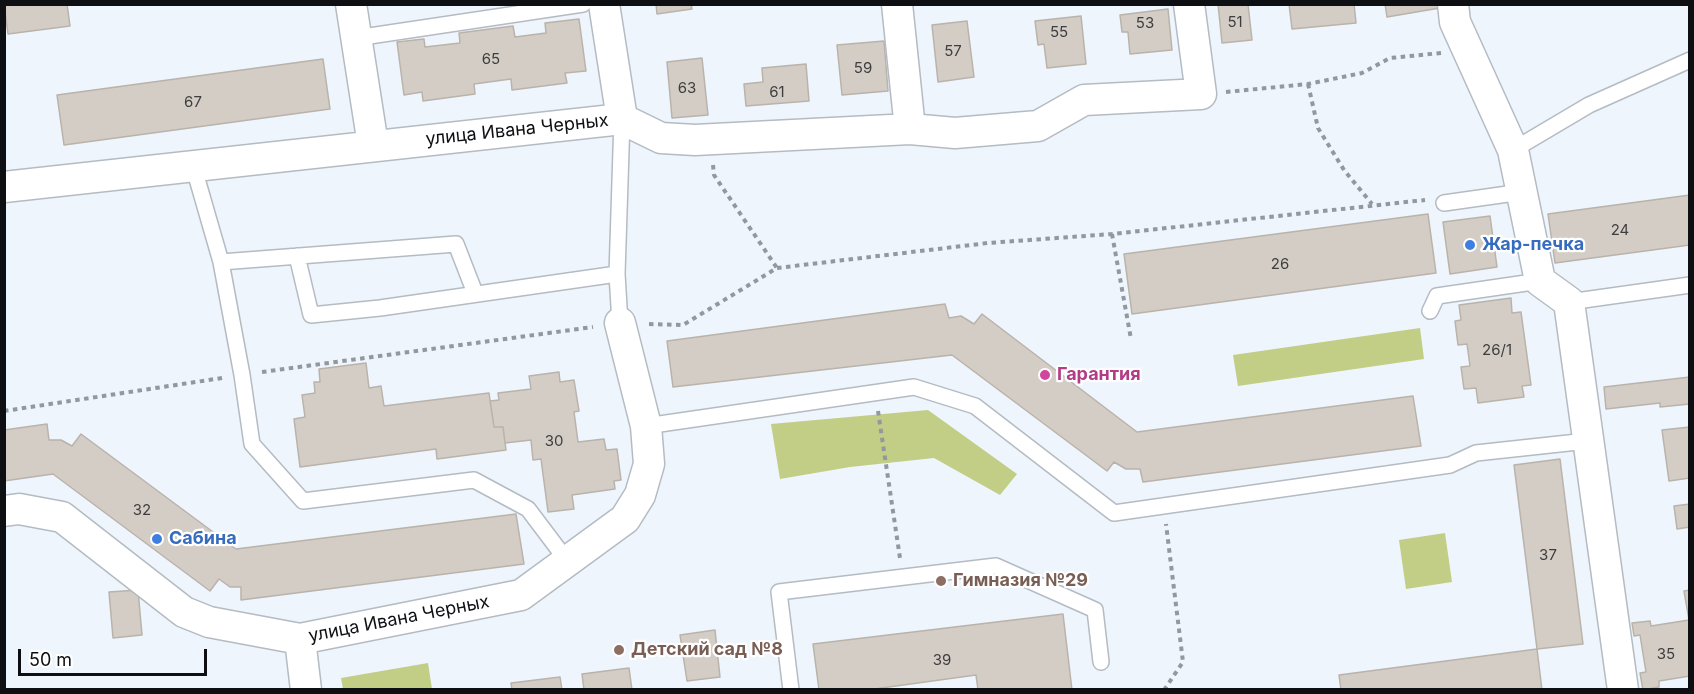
<!DOCTYPE html>
<html>
<head>
<meta charset="utf-8">
<style>
	body { margin:0 }
	#map { position:relative; width:1694px; height:694px; overflow:hidden; background:#eef5fd; font-family:Inter,sans-serif }
	canvas { display:block }
	.frame { position:absolute; inset:0; border:6px solid #0d0f12; pointer-events:none }
	.scale { position:absolute; left:18px; top:649px; width:189px; height:27px; box-sizing:border-box; border:3px solid #0d0f12; border-top:0; padding-left:8px; font-size:18px; line-height:21px; white-space:nowrap; color:#0d0f12; -webkit-text-stroke:4px #fff; paint-order:stroke }
</style>
</head>
<body>
<div id="map">
<canvas width="1694" height="694"></canvas>
<div class="frame"></div>
<div class="scale">50 m</div>
</div>
<script>
const g = document.querySelector('canvas').getContext('2d');
g.lineJoin = 'round';
function paint(path, color) {
  g.fillStyle = color;
  g.fill(path, 'evenodd');
}
function strokePath(path, color, width, dash) {
  g.strokeStyle = color;
  g.lineWidth = width;
  g.lineCap = dash ? 'butt' : 'round';
  g.setLineDash(dash || []);
  g.stroke(path);
}
function drawText(font, color, halo, rows, align = 'center') {
  g.font = font + ' Inter,sans-serif';
  g.lineWidth = 4.5;
  g.setLineDash([]);
  g.textBaseline = 'middle';
  g.strokeStyle = halo;
  g.fillStyle = color;
  for (const [text, x, y, turn = 0] of rows) {
    g.save();
    g.translate(x, y);
    g.rotate((+turn || 0) * Math.PI / 180);
    g.textAlign = isNaN(turn) ? turn : align;
    if (halo) g.strokeText(text, 0, 0);
    g.fillText(text, 0, 0);
    g.restore();
  }
}
paint(new Path2D(`
	M1420,328L1424,359L1238,386L1233,355Z
	M928,410L1017,474L1000,495L934,458L850,467L780,479L771,424Z
	M1445,533L1452,582L1406,589L1399,540Z
	M428,663L432,689H343L341,678Z`), '#c2cd85');
const building = new Path2D(`
	M67,4L70,26L8,34L4,4Z
	M656,4H691L692,9L657,14Z
	M1218,4H1248L1252,40L1222,43Z
	M1289,4H1354L1356,23L1292,29Z
	M1385,4H1439L1440,8L1387,17Z
	M1168,9L1172,50L1130,54L1128,32H1122L1120,15Z
	M1081,16L1086,64L1047,68L1044,44L1038,45L1035,21Z
	M579,19L586,71L565,73L567,83L512,90L511,79L474,84L475,94L423,101L422,92L404,95L397,42L424,39L425,47L460,43L459,33L513,26L515,37L546,33L545,23Z
	M967,21L974,77L938,82L932,25Z
	M884,41L888,91L842,95L837,45Z
	M702,58L708,115L672,118L667,62Z
	M323,59L330,109L64,145L57,95Z
	M806,64L809,101L746,106L744,84L763,82L762,68Z
	M1690,195V245L1555,263L1548,214Z
	M1428,214L1436,273L1132,314L1124,254Z
	M1490,216L1497,267L1450,274L1443,222Z
	M1511,298L1512,313L1521,312L1531,385L1522,386L1524,397L1478,403L1476,388L1464,389L1461,367L1470,366L1467,344L1458,345L1455,321L1461,320L1459,305Z
	M945,304L949,318L961,316L974,324L982,314L1137,432L1413,396L1421,446L1143,482L1140,469H1126L1114,462L1107,471L952,355L673,387L667,341Z
	M366,363L369,388L381,386L384,406L489,393L494,427H503L506,450L437,459L436,449L300,467L294,419L305,417L302,395L315,393L314,382H320L319,369Z
	M559,372L560,382L574,380L579,411L574,412L578,442L604,439L606,450L617,449L621,480L614,481L615,489L572,495L574,509L548,512L541,459L533,460L531,440L505,443L503,427H494L490,401L499,400L498,393L531,389L529,376Z
	M1690,377V404L1660,407V403L1606,409L1604,387Z
	M47,424L49,440H61L72,446L81,434L236,549L516,514L524,564L241,600V587H230L219,579L210,591L53,474L4,481V430Z
	M1690,427V478L1669,481L1662,430Z
	M1560,459L1583,644L1537,649L1514,465Z
	M1690,504V527L1677,529L1674,506Z
	M138,590L142,635L113,638L109,592Z
	M1690,590V676L1659,681V687L1643,690L1640,673L1646,672L1640,635L1634,636L1632,623L1650,621L1651,626L1689,620L1684,591Z
	M1063,614L1072,690H978L976,675L867,690H819L813,644Z
	M715,630L720,677L687,681L680,635Z
	M1537,649L1542,690H1341L1339,675Z
	M629,668L632,690H584L582,674Z
	M560,677L562,690H512L511,683Z`);
paint(building, '#d3cdc5');
strokePath(building, '#b9b3ab', 1.5);
const service = new Path2D(`
	M356,38L583,4
	M1513,150L1589,105L1690,60
	M193,165L221,262L242,375L252,444L303,501L474,480L528,509L568,562
	M1444,203L1522,192
	M297,256L311,315L380,308L617,274
	M221,262L456,244L475,293
	M1569,302L1690,285
	M1430,311L1437,296L1540,281
	M620,323L617,274L622,119
	M646,426L914,387L975,406L1114,513L1450,465L1476,453L1587,441
	M791,690L779,592L996,566L1095,610L1101,662`);
const minor = new Path2D(`
	M351,4L373,145
	M604,4L622,119
	M897,4L910,129
	M1453,4L1455,22L1513,150L1540,281L1569,302L1623,690
	M4,187L622,119L661,138L695,140L910,129L955,133L1038,126L1084,100L1201,94L1189,4
	M4,511L19,509L62,517L184,612L209,622L300,639L521,595L625,519L640,495L649,464L646,426L620,323
	M300,639L306,690`);
strokePath(service, '#b5bbc3', 18);
strokePath(minor, '#b5bbc3', 33);
strokePath(new Path2D(`
	M1308,84L1318,128L1344,170L1372,204
	M1226,92L1308,84L1362,73L1390,58L1441,53
	M713,165L714,175L777,268
	M1112,234L1131,339
	M649,324L683,325L777,268L988,243L1112,234L1425,200
	M262,372L593,327
	M4,411L222,378
	M878,411L900,558
	M1164,690L1183,662L1166,524`), '#93989e', 4, [4.5, 4.5]);
strokePath(service, '#fff', 15);
strokePath(minor, '#fff', 30);
for (const [x, y, r, color] of [
	[1470,245,6,"#3f7fe0"],
	[1045,375,6,"#d1479c"],
	[157,539,6,"#3f7fe0"],
	[941,581,6,"#8d6e63"],
	[619,650,6,"#8d6e63"]
]) {
  const dot = new Path2D();
  dot.arc(x, y, r, 0, 2 * Math.PI);
  g.fillStyle = color;
  g.fill(dot);
  strokePath(dot, '#fff', 2);
}
drawText('15px', '#3e3e3f', null, [
	["51",1235,22],
	["53",1145,23],
	["55",1059,32],
	["57",953,51],
	["65",491,59],
	["59",863,68],
	["63",687,88],
	["61",777,92],
	["67",193,102],
	["24",1620,230],
	["26",1280,264],
	["26/1",1497,350],
	["30",554,441],
	["32",142,510],
	["37",1548,555],
	["35",1666,654],
	["39",942,660]
]);
drawText('18px', '#0d0f12', '#fff', [
	["улица Ивана Черных",517,130,-6],
	["улица Ивана Черных",399,619,-11]
]);
drawText('bold 18px', '#366cbe', '#fff', [
	["Жар-печка",1482,245],
	["Сабина",169,539]
], 'left');
drawText('bold 18px', '#b23c85', '#fff', [
	["Гарантия",1057,375]
], 'left');
drawText('bold 18px', '#785e54', '#fff', [
	["Гимназия №29",953,581],
	["Детский сад №8",631,650]
], 'left');
</script>
</body>
</html>
